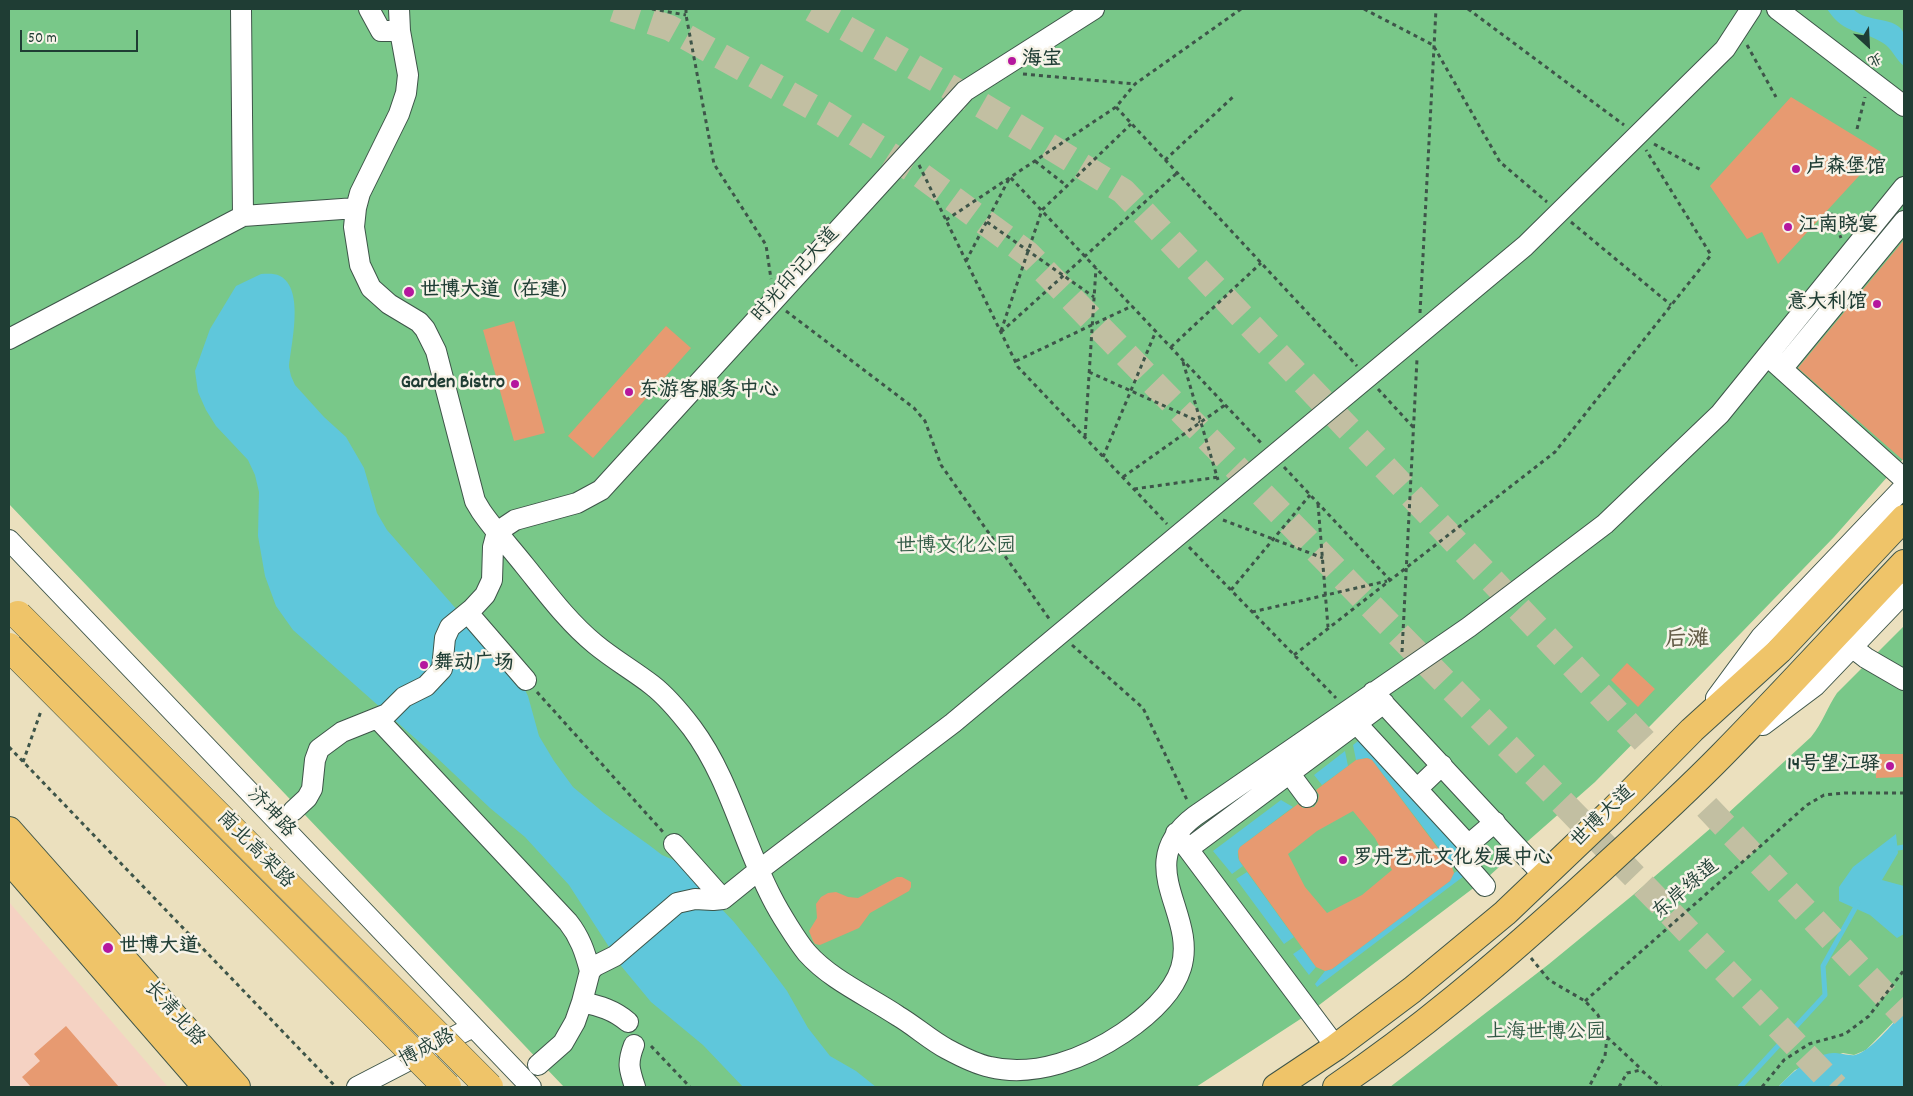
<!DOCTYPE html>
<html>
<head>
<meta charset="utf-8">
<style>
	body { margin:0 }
	#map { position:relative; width:1913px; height:1096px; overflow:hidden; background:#ebe0be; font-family:Dekko,"LXGW WenKai TC",sans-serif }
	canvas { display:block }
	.frame { position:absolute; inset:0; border:10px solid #1f3d34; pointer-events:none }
	.north { position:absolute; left:1843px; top:20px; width:50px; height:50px; -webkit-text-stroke:4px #f7f3e8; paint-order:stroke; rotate:155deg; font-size:14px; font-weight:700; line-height:20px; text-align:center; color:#1f3d34 }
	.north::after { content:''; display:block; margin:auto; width:18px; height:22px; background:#1f3d34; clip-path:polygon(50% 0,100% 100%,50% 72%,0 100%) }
	.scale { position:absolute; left:20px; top:30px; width:118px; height:22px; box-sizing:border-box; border:2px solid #1f3d34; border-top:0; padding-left:6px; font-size:15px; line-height:18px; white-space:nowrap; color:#1f3d34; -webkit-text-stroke:4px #f7f3e8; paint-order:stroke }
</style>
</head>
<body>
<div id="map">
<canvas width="1913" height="1096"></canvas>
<div class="frame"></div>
<div class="north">北</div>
<div class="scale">50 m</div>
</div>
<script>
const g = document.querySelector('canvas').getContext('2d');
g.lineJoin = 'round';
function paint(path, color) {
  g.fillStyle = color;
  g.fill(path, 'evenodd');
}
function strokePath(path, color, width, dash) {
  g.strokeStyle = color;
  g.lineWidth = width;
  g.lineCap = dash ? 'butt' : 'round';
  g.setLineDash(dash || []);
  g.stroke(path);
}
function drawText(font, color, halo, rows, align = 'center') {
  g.font = font + ' Dekko,"LXGW WenKai TC",sans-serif';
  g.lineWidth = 5;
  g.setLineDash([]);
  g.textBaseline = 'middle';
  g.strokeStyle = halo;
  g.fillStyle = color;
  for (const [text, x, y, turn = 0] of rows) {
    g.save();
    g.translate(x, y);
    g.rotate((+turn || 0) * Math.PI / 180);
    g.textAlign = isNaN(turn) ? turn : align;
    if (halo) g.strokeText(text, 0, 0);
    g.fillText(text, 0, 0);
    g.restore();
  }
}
paint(new Path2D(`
	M9,902L168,1087H9Z`), '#f5d2c3');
paint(new Path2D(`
	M9,9H1904V458L1834,537L1711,664L1595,782L1528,841L1488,877L1302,1018L1196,1087H564L9,504Z
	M1904,626V1011L1866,1050L1854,1055L1843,1053L1795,1070L1778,1087H1390L1549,964L1633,895L1726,815L1811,737C1823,722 1827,708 1837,693Z`), '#79c889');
paint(new Path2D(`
	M1827,9H1853C1867,24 1897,15 1904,34C1907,43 1904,57 1904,66C1896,60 1891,47 1883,43C1860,28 1846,37 1827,9Z
	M261,274C267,274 274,273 280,276C305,289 291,344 289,367L291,376L295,385L324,417L346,437L364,468L377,513L387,530L522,684L528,696L539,736L554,761L573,787L604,813L649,845L662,855L676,861L734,922L755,948L787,991L808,1028L830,1056L856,1071L876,1087H743L703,1045L651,1002L622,967L569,885L525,837L490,808L434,755L293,630L276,606L265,576L258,536L259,492L255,475L248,460L216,426L206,410L198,392L195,371L210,329L236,286Z
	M1362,738L1466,851L1451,864L1372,760L1367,758L1356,760L1353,745Z
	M1345,751L1348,766L1322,785L1314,775Z
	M1281,800L1293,807L1240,847C1236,854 1238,860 1243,866L1232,874L1213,851Z
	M1896,834L1898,853L1882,880L1904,886V934L1897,938L1870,915L1839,901V887L1853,867Z
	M1459,870L1464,876L1317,987L1315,984L1325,971L1332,969L1450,881L1454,873Z
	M1247,872L1294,937L1284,944L1236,879Z
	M1302,948L1316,967L1309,975L1293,954Z
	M1904,1011V1087H1778C1793,1072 1810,1055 1833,1053C1840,1053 1850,1056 1855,1055C1871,1051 1893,1023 1904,1011Z`), '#5fc7db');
strokePath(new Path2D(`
	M1892,849L1904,847
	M1740,1087L1825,995L1823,966L1858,903`), '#5fc7db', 5);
paint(new Path2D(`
	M1791,97L1881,152L1778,264L1762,232L1747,239L1710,186Z
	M1904,240V461L1798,368Z
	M514,321L545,433L514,441L483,330Z
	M666,326L691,348L593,458L568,436Z
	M1627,663L1655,689L1638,707L1611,680Z
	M1875,754H1904V777L1876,778Z
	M1367,758L1372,760L1452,867L1454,873L1450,881L1332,969L1325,971L1316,967L1239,860L1238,851L1240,847L1298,804L1303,808L1314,807L1318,801L1319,795L1316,790L1356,760ZM1353,811L1375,838L1392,870L1362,895L1327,913L1305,887L1288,854L1317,831Z
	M897,877H902L911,882V887L909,891L870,913L859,928L820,945L815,944L813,941L809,931L817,918L816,904L821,897L828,893L836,892L848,897L858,898Z
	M66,1026L119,1087H31L22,1077L40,1061L34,1054Z`), '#e79a71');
strokePath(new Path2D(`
	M614,9L670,28L825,114L918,173L1028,254L1677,920L1836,1087
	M812,9L983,106L1123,191L1904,1015`), '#c2bfa2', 26, [26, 13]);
const minor = new Path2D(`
	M241,9L243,216
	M369,9L381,31H400
	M399,9L400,31L408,75L406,93L399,114L360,193L356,208L354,227L360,265L371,288L389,304L419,322L425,329L436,351L475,501L481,511C494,530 510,547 525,566C546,592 568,622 595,644C613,659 634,671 652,685C665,695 682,715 692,728C730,779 743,843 772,898C779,912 797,941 807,953C831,980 868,996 898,1016C915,1026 930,1040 947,1049C960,1056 975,1064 990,1067C1035,1078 1086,1058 1123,1033C1145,1018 1173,994 1181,968C1198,913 1130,865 1195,816L1469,627L1605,524L1720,414L1904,187
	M1777,9L1904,106
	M9,339L243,216L356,208
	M1772,360L1904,479
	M1782,369L1904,221
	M9,540L531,1087
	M468,613L526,680
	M1853,648L1866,658L1904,680
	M1373,692L1544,876
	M1716,698L1761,637L1904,487
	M1349,712L1356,723L1474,851L1463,861L1485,886
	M377,718L568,922C580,937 585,952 590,971
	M1763,725L1815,686L1904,593
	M1281,762L1307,797
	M1417,789L1442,765
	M293,811L307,798L312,789L315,760L319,749L342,732L387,714L404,697L426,686L442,669L445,638L450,627L472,609L485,595L492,580L493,547L497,532L515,520L577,503L601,490L965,91L1094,9
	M1176,833L1336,1047
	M674,844L723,899
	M1468,845L1495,822
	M1188,849L1384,703
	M582,1002C600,1006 614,1010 628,1022
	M634,1045C627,1063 629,1069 635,1087
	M538,1065L563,1043L575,1022L582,1002L590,971L595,966L615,956L677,903L695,899L713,900L723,899L754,874L953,723L1525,246L1725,49L1751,9
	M357,1087L473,1027`);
const major = new Path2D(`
	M9,830L237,1087
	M9,860L206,1087
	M1276,1087L1336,1047L1412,990L1505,913L1612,811L1692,730L1779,651L1904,518
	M1336,1087C1419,1031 1495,966 1569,899C1620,852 1673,805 1722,755C1784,692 1843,627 1904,563`);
strokePath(minor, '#3e5549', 22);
strokePath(major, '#3e5549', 28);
strokePath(new Path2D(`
	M652,9L686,15
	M686,9V15L714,164L766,245L771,279
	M1364,9L1433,45L1500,162L1547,202
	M1468,9L1624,125
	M1747,45L1776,97
	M1023,74L1135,84
	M1116,107L1357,366
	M1857,129L1865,97
	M1654,144L1701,170
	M1165,160L1233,97
	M1035,161L1067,186
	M919,165L1018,367L1167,524
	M1831,213L1841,238
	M946,220L1116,107L1135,84L1241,9
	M987,222L1094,297
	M1571,222L1671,305
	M966,261L1010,177L1263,445
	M786,311L914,408L925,421L941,465L1050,620
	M1420,313L1436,9
	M1001,331L1042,210L1131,124
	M1001,332L1177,173
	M1171,347L1261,263
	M1016,361L1132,306
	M1183,362L1218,480
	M1089,372L1200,422
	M1378,389L1413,427
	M1085,437L1096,268
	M1103,457L1156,331
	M1284,467L1390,580
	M1123,477L1225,405
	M1134,489L1219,477
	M1318,504L1328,627
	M1223,520L1323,558
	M1189,547L1336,698
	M1231,590L1310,495
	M1252,612L1387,581
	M1072,645L1143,708L1188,802
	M1402,652L1417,359
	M1294,655L1555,452L1711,255L1646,150
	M537,692L663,832
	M9,747L336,1087
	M23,762L41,711
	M1531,958L1549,980L1585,1001L1598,1015L1607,1037L1605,1056L1589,1087
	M1585,1001L1807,805L1824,795L1845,793H1904
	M1607,1037L1641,1069
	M651,1046L690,1087
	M1619,1087L1627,1073L1641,1070L1661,1087
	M1762,1087L1784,1060L1809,1044L1845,1034L1869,1016L1904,970`), '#3e5549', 3, [4, 4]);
strokePath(minor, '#fff', 20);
strokePath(major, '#efc469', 26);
const highwayBridge = new Path2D(`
	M18,615L489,1087
	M9,647L447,1087`);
strokePath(highwayBridge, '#3e5549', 29, []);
strokePath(highwayBridge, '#efc469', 28);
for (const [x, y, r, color] of [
	[1012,61,5,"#b5179e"],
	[1796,169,5,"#b5179e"],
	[1788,227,5,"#b5179e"],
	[409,292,6,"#b5179e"],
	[1877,304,5,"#b5179e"],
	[515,384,5,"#b5179e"],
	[629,392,5,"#b5179e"],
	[424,665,5,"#b5179e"],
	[1890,766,5,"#b5179e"],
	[1343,860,5,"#b5179e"],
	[108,948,6,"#b5179e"]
]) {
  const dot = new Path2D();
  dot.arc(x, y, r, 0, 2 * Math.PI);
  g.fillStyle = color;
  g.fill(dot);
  strokePath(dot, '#f7f3e8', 2);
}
drawText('bold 20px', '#1f3d34', '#f7f3e8', [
	["海宝",1022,61],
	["卢森堡馆",1806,169],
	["江南晓宴",1798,227],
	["世博大道（在建）",420,292],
	["意大利馆",1867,304,"right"],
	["Garden Bistro",505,384,"right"],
	["东游客服务中心",639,392],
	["舞动广场",434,665],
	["14号望江驿",1880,766,"right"],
	["罗丹艺术文化发展中心",1353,860],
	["世博大道",119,948]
], 'left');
drawText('20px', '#1f3d34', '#f7f3e8', [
	["时光印记大道",797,276,-48],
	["济坤路",270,814,47],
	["世博大道",1604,818,-44],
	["南北高架路",254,851,45],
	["东岸绿道",1687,891,-41],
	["长清北路",173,1015,48],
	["博成路",428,1050,-28]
]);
drawText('20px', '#315945', '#f7f3e8', [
	["世博文化公园",956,548],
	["上海世博公园",1546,1034]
]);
drawText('bold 22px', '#655e49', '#f7f3e8', [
	["后滩",1687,642]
]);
</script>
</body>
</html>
